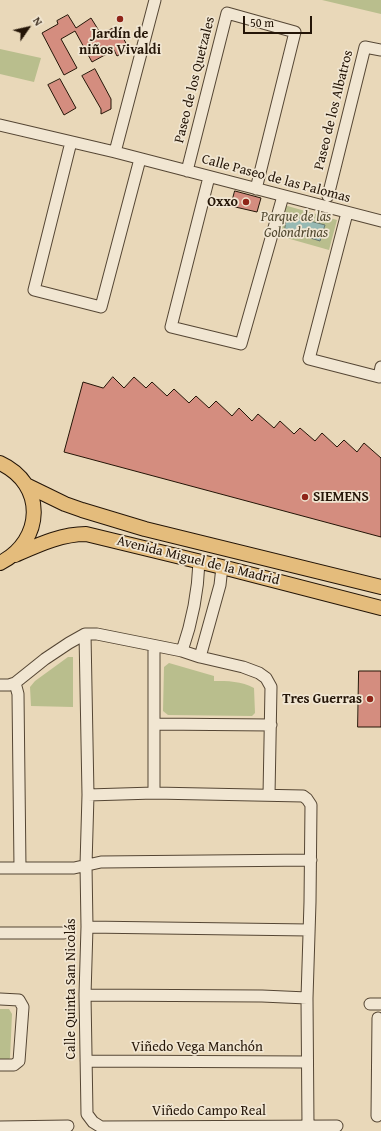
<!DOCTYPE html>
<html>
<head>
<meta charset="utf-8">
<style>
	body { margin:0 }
	#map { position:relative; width:381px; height:1131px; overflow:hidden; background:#e9d8b9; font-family:"Gentium Book Plus",serif }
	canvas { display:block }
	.north { position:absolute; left:8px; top:8px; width:40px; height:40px; -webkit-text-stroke:3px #f1e6d2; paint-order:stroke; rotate:56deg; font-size:11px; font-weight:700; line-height:16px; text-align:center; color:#241507 }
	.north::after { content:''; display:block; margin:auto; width:14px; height:18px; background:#241507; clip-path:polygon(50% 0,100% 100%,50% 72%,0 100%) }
	.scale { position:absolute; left:243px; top:16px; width:69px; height:18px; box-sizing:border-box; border:2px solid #241507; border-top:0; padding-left:5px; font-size:12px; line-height:14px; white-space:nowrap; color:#241507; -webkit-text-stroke:3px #f1e6d2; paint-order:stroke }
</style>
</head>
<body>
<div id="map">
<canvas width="381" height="1131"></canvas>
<div class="north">N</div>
<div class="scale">50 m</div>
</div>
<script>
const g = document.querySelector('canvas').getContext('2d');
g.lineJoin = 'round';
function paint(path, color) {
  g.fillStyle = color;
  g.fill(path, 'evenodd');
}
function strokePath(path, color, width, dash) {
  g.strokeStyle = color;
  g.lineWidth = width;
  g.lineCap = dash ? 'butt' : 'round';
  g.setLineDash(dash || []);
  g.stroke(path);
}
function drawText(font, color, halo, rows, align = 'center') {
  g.font = font + ' "Gentium Book Plus",serif';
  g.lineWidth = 3.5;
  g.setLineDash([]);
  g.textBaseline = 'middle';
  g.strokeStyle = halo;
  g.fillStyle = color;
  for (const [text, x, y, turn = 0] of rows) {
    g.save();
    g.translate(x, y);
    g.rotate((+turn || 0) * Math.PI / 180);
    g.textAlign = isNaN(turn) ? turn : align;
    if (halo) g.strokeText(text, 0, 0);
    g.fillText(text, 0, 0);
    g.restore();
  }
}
paint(new Path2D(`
	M322,0H381V14Z
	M0,49L41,58L34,82L0,74Z
	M284,205L337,220L329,250L276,235Z
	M68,657H73V707L31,706L30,687L35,681Z
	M169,663L214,676V681C227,681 242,681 254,688L255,713L252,716L168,715L163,711L164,667Z
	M0,1009H9L12,1014L10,1058L8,1060L0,1059Z`), '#b9be8d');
const water = new Path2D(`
	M287,215L325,225L320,241L285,230Z`);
paint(water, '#97b9b3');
strokePath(water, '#69776e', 1);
const building = new Path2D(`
	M68,15L76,28L91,18L101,34L117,26L129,49L117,56L114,50L92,62L75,31L61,39L77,68L64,75L42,33L58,24L57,21Z
	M95,69L111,99V109L101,114V109L82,76Z
	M60,79L76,108L64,115L48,85Z
	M235,191L261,198L257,212L231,206Z
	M113,377L124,388L134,377L146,388L152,382L167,396L174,389L189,403L196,396L209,408L216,401L232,416L239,408L252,421L258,414L274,428L280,421L294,434L300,428L315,441L322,433L337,447L344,440L357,452L364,443L381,458V537L64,452L83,382L103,388Z
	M359,671H381V727H358Z`);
paint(building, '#d48d7f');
strokePath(building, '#241507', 1);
const minor = new Path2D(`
	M0,125L115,152L381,221
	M71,142L34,290L101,307L140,159
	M115,152L155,0
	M187,171L227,13L295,32L256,189
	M209,177L171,327L241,344L283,196
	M328,196L365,47L381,50
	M347,213L309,359L379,377L381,367
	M85,634L88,795L86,865L87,927L85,995L87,1114L93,1122L101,1127L337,1126
	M154,646V793
	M182,651C192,622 198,592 199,562
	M200,657L220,585L222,567
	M15,683L18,694L20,868
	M0,685H9L15,683L45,659L69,643L85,634H97L182,651L200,657L243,667L259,673L266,678L271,687L269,795
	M154,724L271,725
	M88,795L154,793L303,796L307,799L311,805L310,902L307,998L308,1126
	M0,868H74L101,862L311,860
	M87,927L309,930
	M0,933H64
	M85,995L262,996L307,998
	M0,999L19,1000L23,1007L19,1061L14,1065H0
	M370,1004H381
	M86,1061L307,1062
	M377,1116L378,1018
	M0,1127L68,1126`);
const major = new Path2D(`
	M0,463C46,484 44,541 0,563
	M26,485L65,504L82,510L145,529L381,587
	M15,555C38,545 61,534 86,534L222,567L381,608`);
strokePath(minor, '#554634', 13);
strokePath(major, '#241507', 16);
strokePath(minor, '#f1e6d2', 11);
strokePath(major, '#e4bc7c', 14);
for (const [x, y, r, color] of [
	[120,19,4,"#8f2418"],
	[246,202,4,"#8f2418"],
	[305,497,4,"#8f2418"],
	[370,699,4,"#8f2418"]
]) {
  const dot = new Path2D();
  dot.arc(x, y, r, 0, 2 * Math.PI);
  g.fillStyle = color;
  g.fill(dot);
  strokePath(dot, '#f1e6d2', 1.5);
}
drawText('bold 14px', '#241507', '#f1e6d2', [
	["Jardín de",120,34,"center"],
	["niños Vivaldi",120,50,"center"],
	["Oxxo",238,202],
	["SIEMENS",313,497,"left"],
	["Tres Guerras",362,699]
], 'right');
drawText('14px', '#241507', '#f1e6d2', [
	["Paseo de los Quetzales",195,80,-76],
	["Paseo de los Albatros",334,110,-76],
	["Calle Paseo de las Palomas",276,179,15],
	["Avenida Miguel de la Madrid",198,561,14],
	["Calle Quinta San Nicolás",71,989,-90],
	["Viñedo Vega Manchón",197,1047],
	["Viñedo Campo Real",209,1111]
]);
drawText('italic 14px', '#51482f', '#f1e6d2', [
	["Parque de las",296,217],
	["Golondrinas",296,233]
]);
</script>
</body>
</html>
